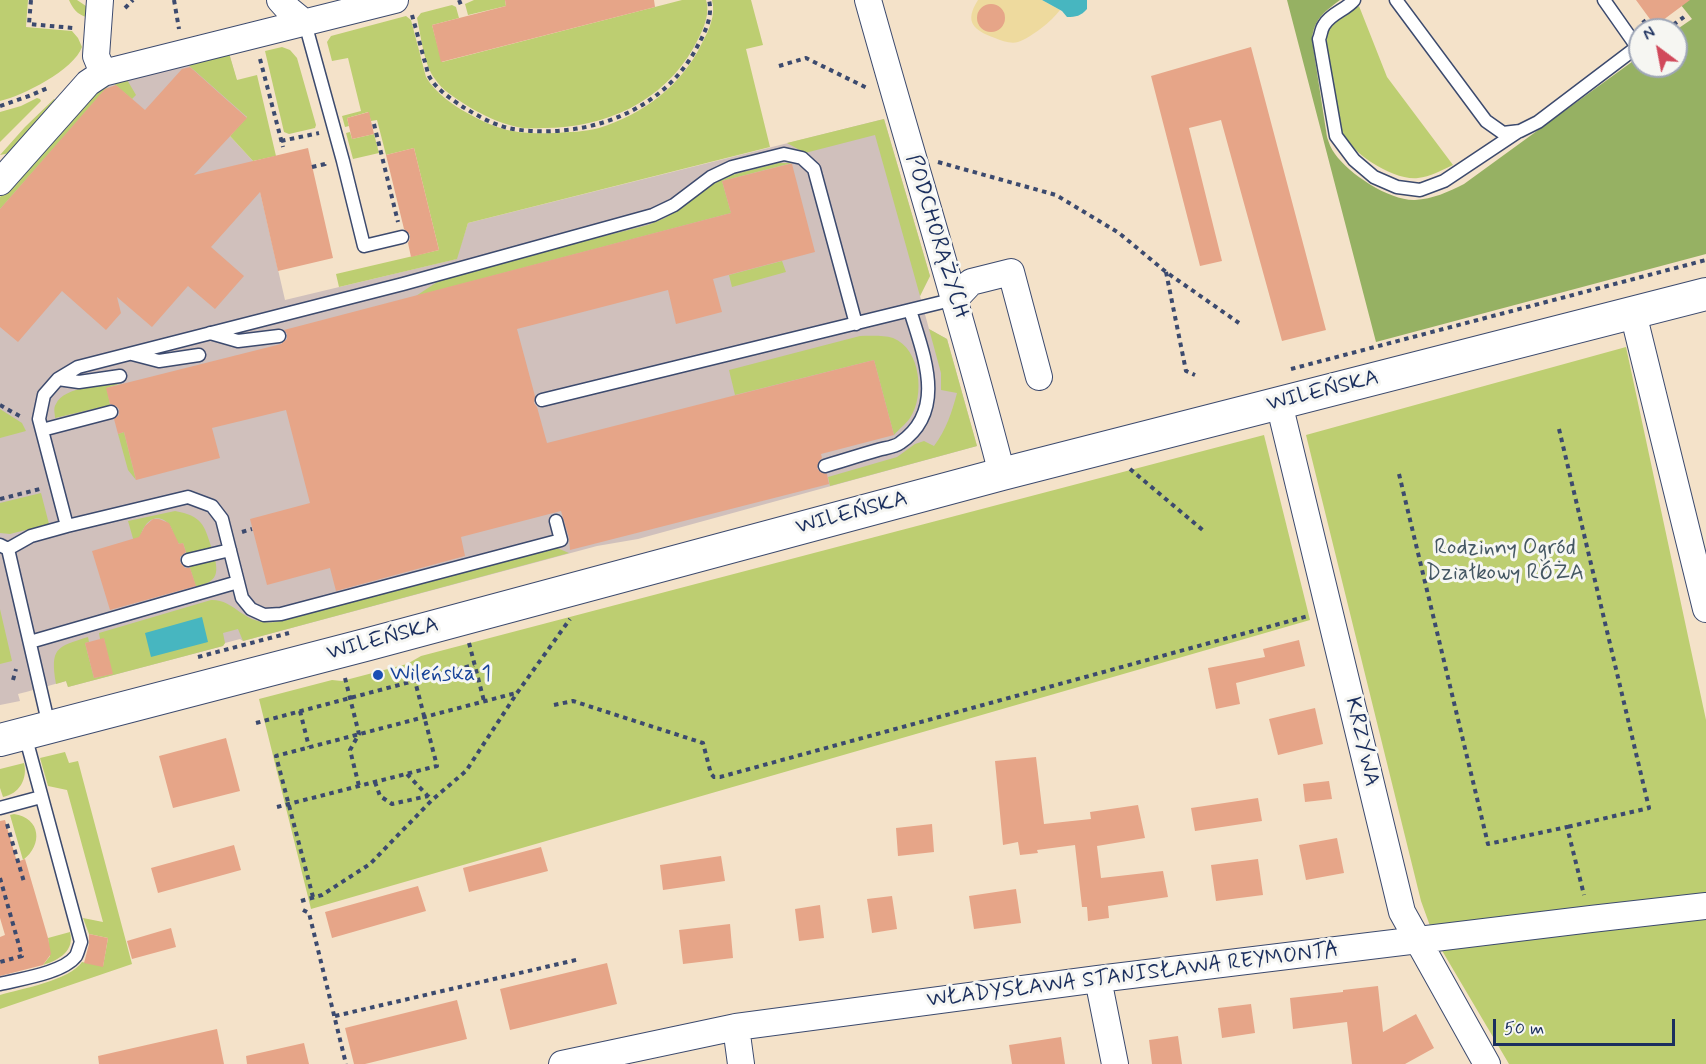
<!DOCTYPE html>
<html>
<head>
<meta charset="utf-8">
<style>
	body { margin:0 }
	#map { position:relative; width:1706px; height:1064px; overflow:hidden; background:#f4e2c9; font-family:Mynerve,sans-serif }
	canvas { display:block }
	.north { position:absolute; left:1628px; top:18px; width:60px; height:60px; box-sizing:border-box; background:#f6f6f2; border:2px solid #9ea6b7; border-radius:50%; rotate:328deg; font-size:16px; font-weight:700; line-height:24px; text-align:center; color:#1b2f5e }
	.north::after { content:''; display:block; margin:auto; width:21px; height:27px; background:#d1495b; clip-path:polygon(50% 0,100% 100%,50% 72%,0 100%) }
	.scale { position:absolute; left:1493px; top:1019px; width:182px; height:27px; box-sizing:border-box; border:3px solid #1b2f5e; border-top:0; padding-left:8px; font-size:18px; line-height:21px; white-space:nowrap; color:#1b2f5e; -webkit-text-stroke:4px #f6f6f2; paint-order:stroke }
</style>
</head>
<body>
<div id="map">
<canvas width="1706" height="1064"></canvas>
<div class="north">N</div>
<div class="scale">50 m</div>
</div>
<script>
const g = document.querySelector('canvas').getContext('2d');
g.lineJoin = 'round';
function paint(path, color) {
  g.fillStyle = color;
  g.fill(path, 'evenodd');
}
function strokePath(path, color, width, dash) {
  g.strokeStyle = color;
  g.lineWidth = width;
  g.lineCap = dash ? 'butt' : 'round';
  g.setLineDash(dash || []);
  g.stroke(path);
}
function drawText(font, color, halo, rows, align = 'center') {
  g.font = font + ' Mynerve,sans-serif';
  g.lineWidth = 6;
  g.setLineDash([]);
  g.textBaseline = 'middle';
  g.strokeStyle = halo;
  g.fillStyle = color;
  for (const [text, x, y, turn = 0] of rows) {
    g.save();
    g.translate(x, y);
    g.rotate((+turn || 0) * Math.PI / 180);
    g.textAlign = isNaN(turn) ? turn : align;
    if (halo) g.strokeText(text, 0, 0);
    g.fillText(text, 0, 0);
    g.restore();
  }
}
paint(new Path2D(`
	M229,53L247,118L230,136L253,161L285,300L456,259L468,223L884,119L930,276L920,296L929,329L947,339L977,446L638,539L597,546L243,641L240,639L225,643L223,646L68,687L66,681L26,692L18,694L20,701L0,705V203L105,83Z`), '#d0c0bc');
paint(new Path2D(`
	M0,0H28L26,27L72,31L78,38L82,47C74,70 22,96 0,101Z
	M69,0H77L89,8V15L86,17C77,14 73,9 69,0Z
	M474,0H505L506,6L468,15L465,4Z
	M682,0H706C711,16 701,34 694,47C663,102 605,128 544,128C535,128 525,129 517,127C499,123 482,115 466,105C455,98 442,90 435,79C424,65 421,36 417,18L421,13L452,5L456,7L459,18L432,25L442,62Z
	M712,0H751L763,45L746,49L770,147L468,223L457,259L339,287L336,274L439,250L414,148L386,155L377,120L371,121L368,112L347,118L349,126L345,127L342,116L361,111L348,58L332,61L327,42L331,36L406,16L411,20L426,77C436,94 454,106 471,115C502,132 519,134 554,133C569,132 585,132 599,128C644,114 682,85 702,43C709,30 716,15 712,0Z
	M1359,6L1387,77L1453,165C1442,170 1430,177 1418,178C1394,181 1350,153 1342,131C1339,124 1339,115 1337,108C1334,88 1330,68 1326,48C1326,21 1338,18 1359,6Z
	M282,47L290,50L297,58L316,125L315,128L289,134L284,132L265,51Z
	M229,53L237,80L257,75L276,156L253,161L230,136L247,117L186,63Z
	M126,78L136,95L132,99L112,82L0,209V197L100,88L112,81Z
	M37,98L40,99L41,101L0,142V112L21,106Z
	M54,99L58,102L10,153L0,155L25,127Z
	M884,119L930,276L920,296L875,135L805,153L787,143Z
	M350,132L352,139L374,134L379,153L353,159L346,133Z
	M778,163H792L722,181L731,213L416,296L443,278L470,270L648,225L665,218L681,208L710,185L728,176Z
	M782,261L786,272L732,287L729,275Z
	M929,329L947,339L977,446L830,486L828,477L897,457L915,444L924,441L934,446C946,430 952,412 957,393L941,390V373Z
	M860,336C870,336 883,335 893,338C921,349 925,396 910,418C906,424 899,429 894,435L874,360L735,395L729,370Z
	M1626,347L1706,720V1064H1509L1434,937L1421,901L1306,435Z
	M122,383L107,388L110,405L55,418C55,413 53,408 56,404C64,386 105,385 122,383Z
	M0,409L22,423L26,431L0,438Z
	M124,432L136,480L128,470L118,434Z
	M1264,435L1310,620L311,909L259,699L332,680L342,681L407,664L421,656Z
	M41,493L49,524L10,534L0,533V503Z
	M175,511C202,516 204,524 212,549L187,555L183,543L180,544L173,540C176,523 156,509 145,526C141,531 139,543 136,549L128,521Z
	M557,548L569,553L243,641L238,629L223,633L225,643L223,646L68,687L66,681L56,684C50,648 56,647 88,637L89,642L85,643L94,678L112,674L104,639H100L99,633L211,600C236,599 242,626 276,622Z
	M215,559C219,577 214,582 196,587L189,565Z
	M0,609L12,661L0,664Z
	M65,752L69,763L78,761L132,964L0,1009V995C21,989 70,980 82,962L103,966L108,938L89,934L83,918L103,922L67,790L48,786L40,758Z
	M24,763C28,779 19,794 3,797L0,788V769Z
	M14,814C41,818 43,845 23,860L10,815Z
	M70,932C75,951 59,960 43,965L50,956L48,938Z`), '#bdce71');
paint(new Path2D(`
	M1287,0H1340C1323,13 1314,19 1312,40L1327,137C1329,143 1331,149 1335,154C1349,174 1390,201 1415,200C1433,199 1448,192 1464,184L1640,56V66H1676V30L1692,19L1677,0H1706V254L1376,342Z`), '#96b163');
paint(new Path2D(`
	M978,0H1042L1060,10C1052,21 1032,37 1018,42C1011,44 1002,41 995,38C973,30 964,22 978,0Z`), '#eeda9e');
paint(new Path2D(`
	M1042,0H1087V9C1081,16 1076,17 1067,17L1062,11Z
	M202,617L208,642L151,657L145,633Z`), '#47b6c0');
paint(new Path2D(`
	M505,0H654L655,7L441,62L432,25L506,6Z
	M1636,0H1690L1655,26Z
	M977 18a14 14 0 1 1 28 0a14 14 0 1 1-28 0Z
	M1251,47L1326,330L1282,341L1221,120L1189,128L1222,261L1200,266L1151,76Z
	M190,67L247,118L194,175L308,148L333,258L278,271L260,192L211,247L244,276L215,309L188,286L152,327L117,297L121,313L106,330L62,291L18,342L0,327V209L105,89L116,85L145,110L182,69Z
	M369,112L374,134L352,139L347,118Z
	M414,148L439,250L411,257L408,243L410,239V235L404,229L386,155Z
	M789,164H792L815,252L713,279L722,312L676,324L668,290L517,329L535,396L534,403L537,407L547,443L874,360L894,435L821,454L822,458L819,461L817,468L820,472L827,474L829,484L570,550L569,538L561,511L461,537L465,556L336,591L330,568L267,585L250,519L310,503L286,410L212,428L220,458L136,480L124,432L118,434L114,419L119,415V409L116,406L110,404L106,388L281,344L287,339V334L284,330L731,213L722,181Z
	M153,519H159L169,523L179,544L183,543L186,552L180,557V562L185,568H190L196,586L110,610L92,551L139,537L145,526Z
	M104,638L113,674L94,678L85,643Z
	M1299,640L1305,666L1236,683L1240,704L1216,709L1208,668L1265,657L1263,649Z
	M1315,708L1323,744L1278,755L1269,719Z
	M226,738L240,791L173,808L159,756Z
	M1036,757L1044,824L1091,819L1090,812L1138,805L1145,838L1097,846L1101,878L1163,871L1168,897L1108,906L1109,918L1088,921L1087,907H1082L1075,845L1037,850L1038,853L1020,855L1018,842L1003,845L995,761Z
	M1329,781L1332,799L1305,802L1303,784Z
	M1258,798L1262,821L1195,831L1191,808Z
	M5,820L17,862L25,859L48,938L51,954L43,965L0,976V937L5,935L0,918V821Z
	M932,824L934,852L898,856L896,828Z
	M1337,838L1344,873L1306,880L1299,845Z
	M234,845L241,870L158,893L151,868Z
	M541,847L548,871L469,892L463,868Z
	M721,856L725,881L663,890L660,865Z
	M1258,859L1263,895L1216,901L1211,865Z
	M418,886L426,911L332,938L325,912Z
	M1016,889L1021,923L974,929L969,896Z
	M892,896L897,929L872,933L867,899Z
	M820,905L824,938L799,941L795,909Z
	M730,924L733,958L683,964L679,930Z
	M171,928L176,947L132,959L127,941Z
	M89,934L108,938L103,967L84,963L89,944Z
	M607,963L617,1004L510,1030L500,989Z
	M1378,986L1383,1032L1416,1014L1434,1048L1405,1064H1352L1347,1022L1293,1029L1290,998L1343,992V990Z
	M457,1000L467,1039L365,1064H354L345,1028Z
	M1251,1004L1255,1033L1222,1038L1218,1008Z
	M217,1029L224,1064H99L98,1056Z
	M1178,1036L1182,1064H1152L1149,1040Z
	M1061,1037L1065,1064H1012L1009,1045Z
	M304,1043L309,1064H247L246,1056Z`), '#e6a588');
const service = new Path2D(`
	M1354,0C1346,10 1331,13 1324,25C1321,29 1321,35 1319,39L1336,136L1354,160L1374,177L1397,187L1420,190L1444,181L1519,131
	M1396,0L1486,121L1503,133L1520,131L1538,122L1637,47L1604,0
	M305,23L343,161L364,246L402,237
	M210,333L238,341L279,336
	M132,354L159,361L199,355
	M58,379L79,382L120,376
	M542,400L955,299
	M42,430L111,412
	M825,466C842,461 860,455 878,450C885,448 895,447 900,443C948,410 923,354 910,310
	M67,526L188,497L212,506L222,519L242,598L251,609L264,615L281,614L561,540L556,521
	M0,545L8,549L49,726
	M8,549L31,536L67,526L39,419L44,395L58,379L78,367L403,284L653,215L674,205L711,177L732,167L784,154L802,158L814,169L856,324
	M188,560L230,550
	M30,642L238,582
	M0,808L41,797
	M0,984C20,979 63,973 76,956C78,952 79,947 81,942L25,735`);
const minor = new Path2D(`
	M100,0L96,56L103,73
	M280,0L289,10L305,23
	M868,0C912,158 961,315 1002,474
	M0,182L88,83L103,73L395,0
	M955,299L971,282L1011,272L1039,377
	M1633,313L1706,609
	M1279,403L1402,912L1487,1064
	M1098,979L1115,1064
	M736,1027L741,1064
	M562,1064L736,1027L1098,979L1591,919L1706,906`);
const tertiary = new Path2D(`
	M0,740L369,644L1002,474L1706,294`);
strokePath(service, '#3c4a6e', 15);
strokePath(minor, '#3c4a6e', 28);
strokePath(tertiary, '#3c4a6e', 34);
strokePath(new Path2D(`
	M31,0L29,24L73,28
	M174,0L179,29
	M459,0L461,5
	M125,8L133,0
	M412,15C416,29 420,44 424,59C426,64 427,71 429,76C436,89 451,99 463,107C478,116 495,126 513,129C583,140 663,113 697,47C705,32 713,17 709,0
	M1643,20L1650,30
	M1666,30L1684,17
	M260,59L283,147
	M779,66L806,58L867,88
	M0,106L29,96L50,87
	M374,124L398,222
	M281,141L319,133
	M938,162L1056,195L1119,233L1166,272L1239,323
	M312,167L325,164L326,162
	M1166,272L1186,371L1195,375
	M1291,369L1706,260
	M0,405L23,418
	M1559,429L1649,808L1567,827
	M1130,469L1205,532
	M1399,474L1488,844L1567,827L1584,895
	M0,499L40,489
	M242,532L252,529
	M469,643L484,701
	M198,657L289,633
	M345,678L359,734L350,750L359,786
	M13,680L16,669
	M554,705L573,701L703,743L711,774L714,777H720L1308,616
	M300,711L309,747
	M256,723L474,665
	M407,774L427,795
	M375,782L380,796L392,804L428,796L432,800
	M277,807L437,766L415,681
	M7,824L24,882
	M0,878L22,956L0,962
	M313,897L276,756L516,693
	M301,901L322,895L370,864L432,800L466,771L517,693L570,619
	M303,910L309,913L346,1064
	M335,1016L580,959`), '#3c4a6e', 4, [4.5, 4.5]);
strokePath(service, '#fff', 12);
strokePath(minor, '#fff', 26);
strokePath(tertiary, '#fff', 32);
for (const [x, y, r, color] of [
	[378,675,6,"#1a4fb4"]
]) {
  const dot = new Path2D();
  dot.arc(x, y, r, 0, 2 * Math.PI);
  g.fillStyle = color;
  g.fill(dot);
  strokePath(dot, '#f6f6f2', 2);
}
drawText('22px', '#1b2f5e', '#f6f6f2', [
	["PODCHORĄŻYCH",936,237,73],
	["WILEŃSKA",1323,392,-14],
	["WILEŃSKA",852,514,-15],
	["WILEŃSKA",383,640,-15],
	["KRZYWA",1361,742,77],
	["WŁADYSŁAWA STANISŁAWA REYMONTA",1133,976,-7]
]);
drawText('22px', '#445763', '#f6f6f2', [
	["Rodzinny Ogród",1505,549],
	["Działkowy RÓŻA",1505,574]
]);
drawText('22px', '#164399', '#f6f6f2', [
	["Wileńska 1",390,675]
], 'left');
</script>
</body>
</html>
